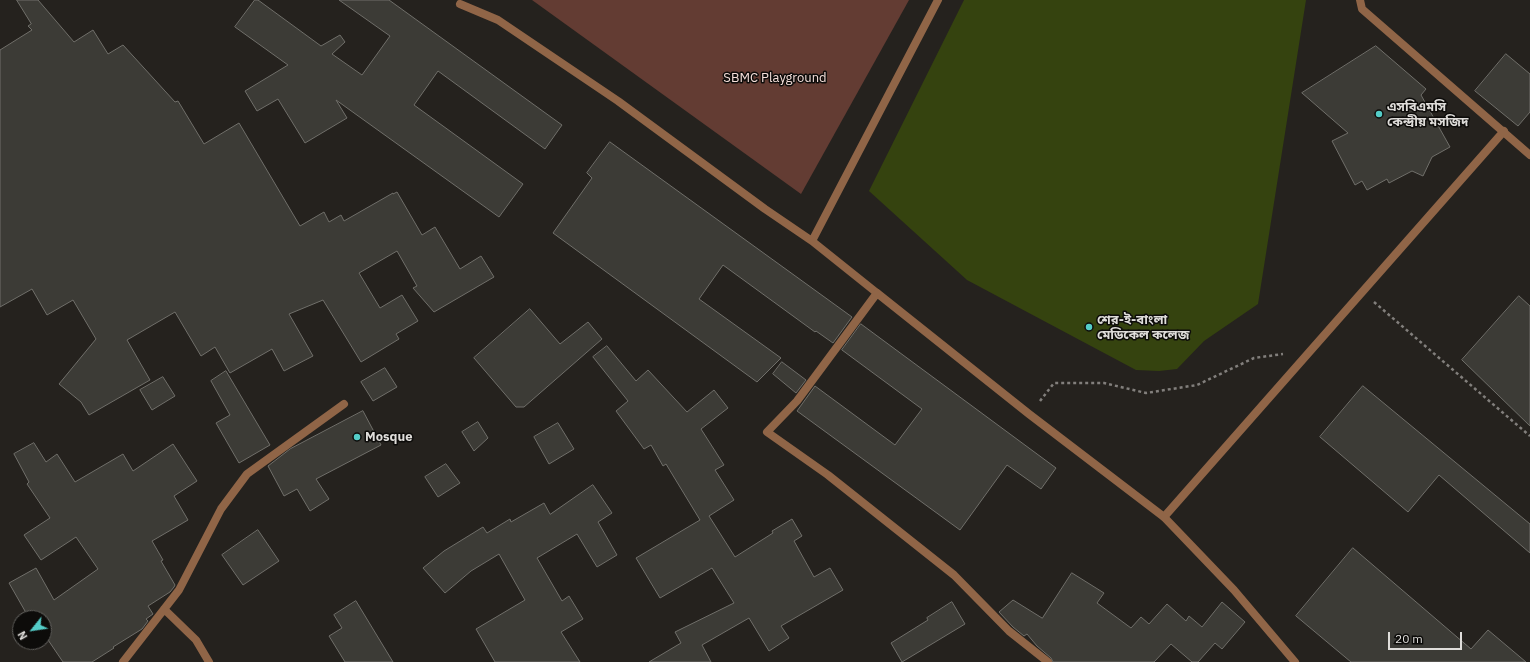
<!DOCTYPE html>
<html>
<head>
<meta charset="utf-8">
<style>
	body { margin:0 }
	#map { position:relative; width:1530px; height:662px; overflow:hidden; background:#25221e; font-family:"IBM Plex Sans",sans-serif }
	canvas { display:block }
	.north { position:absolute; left:12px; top:610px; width:40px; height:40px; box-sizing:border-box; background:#0d0c0a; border:1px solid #61605d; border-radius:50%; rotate:240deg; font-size:11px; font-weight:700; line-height:16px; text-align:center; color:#dfddda }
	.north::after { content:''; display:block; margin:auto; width:14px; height:18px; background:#54cdc8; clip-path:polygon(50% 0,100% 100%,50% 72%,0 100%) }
	.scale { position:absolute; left:1388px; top:632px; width:74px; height:18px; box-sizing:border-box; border:2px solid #dfddda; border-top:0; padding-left:5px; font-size:12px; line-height:14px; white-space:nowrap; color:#dfddda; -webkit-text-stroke:3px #0d0c0a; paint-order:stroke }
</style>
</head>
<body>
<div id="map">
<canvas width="1530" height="662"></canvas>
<div class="north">N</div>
<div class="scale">20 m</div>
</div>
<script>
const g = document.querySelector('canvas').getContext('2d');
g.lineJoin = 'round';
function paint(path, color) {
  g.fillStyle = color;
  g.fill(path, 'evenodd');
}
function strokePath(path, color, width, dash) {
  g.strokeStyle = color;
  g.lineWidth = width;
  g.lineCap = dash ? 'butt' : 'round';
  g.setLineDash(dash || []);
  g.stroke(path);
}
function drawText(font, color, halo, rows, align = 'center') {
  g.font = font + ' "IBM Plex Sans","Noto Sans Bengali",sans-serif';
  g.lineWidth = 3;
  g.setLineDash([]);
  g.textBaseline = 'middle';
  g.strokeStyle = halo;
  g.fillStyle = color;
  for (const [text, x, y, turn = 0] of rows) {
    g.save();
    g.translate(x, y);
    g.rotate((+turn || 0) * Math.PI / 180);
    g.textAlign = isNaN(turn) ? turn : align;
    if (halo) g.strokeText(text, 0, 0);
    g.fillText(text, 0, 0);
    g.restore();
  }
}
paint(new Path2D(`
	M532,0H909L801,194Z`), '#633c33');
paint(new Path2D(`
	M964,0H1306L1258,304L1204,341L1177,369L1159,371L1136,370L967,280L869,191Z`), '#35430f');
const building = new Path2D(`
	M17,0H38L74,42L93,30L108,54L123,45L175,102L178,101L204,144L239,123L300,226L324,212L329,222L341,215L344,221L393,193V194L397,192L422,235L435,227L460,269L481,256L494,277L434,312L413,288L417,286L397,251L359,273L380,308L402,295L418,321L396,334L399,339L361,362L323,300L289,314L313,356L284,371L272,349L230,373L215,347L201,356L175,312L127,340L150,380L89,415L81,402L59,384L96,339L73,300L47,315L32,289L0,307V50L32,30L28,26L31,24Z
	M255,0H258L321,46L340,35L345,42L332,54L362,75L390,36L339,0H389L562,125L545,149L438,71L414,105L523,184L499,217L336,100L347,118L305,143L278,99L257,111L245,91L288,65L235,27Z
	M1376,46L1426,89L1421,95L1450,147L1432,157L1423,176L1412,171L1389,183L1387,179L1367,190L1362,181L1355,185L1332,141L1348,133L1302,93Z
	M1506,54L1530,74V112L1518,126L1475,91Z
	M610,142L852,317L833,343L816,331L815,332L723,265L699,299L781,358L757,382L553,233L592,178L587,173Z
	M1519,296L1530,306V426L1462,360Z
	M530,309L560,344L588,322L602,339L524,407H516L474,358Z
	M861,324L1056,468L1041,489L1007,465L960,530L797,411L815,386L895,445L922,409L842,350Z
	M607,346L636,381L648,370L687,412L714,390L728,408L701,429L724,465L715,470L734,500L709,516L735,557L773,533L772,531L792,519L802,536L794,541L814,577L830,568L843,590L781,626L789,638L769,651L749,618L702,645L711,662H649L681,643L675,632L734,603L712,568L660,598L636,558L700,520L666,464L663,466L651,445L644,449L616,411L628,401L593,357Z
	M782,362L806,380L796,393L773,374Z
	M385,368L397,387L373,401L361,382Z
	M226,371L270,445L239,463L216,423L230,415L211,381Z
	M163,377L175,396L152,410L140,390Z
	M1363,386L1530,524V553L1439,475L1408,512L1320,437Z
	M363,411L381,445L316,479L329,499L310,511L297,489L284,496L268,466L290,449Z
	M478,422L488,438L474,451L462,432Z
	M558,423L574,449L549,464L534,437Z
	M34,443L46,462L57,454L75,482L123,454L133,471L173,444L197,481L174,496L188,520L152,541L163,560L161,561L175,585L174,587L170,592L148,606L153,614L146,619L148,621L142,629L113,647L114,648L92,662H63L44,634V618H29L9,583L36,568L54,600L98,569L76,537L41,560L24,535L50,518L27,484L29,482L14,454Z
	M446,464L460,483L438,497L425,477Z
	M593,485L612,513L598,522L617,555L597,567L577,534L537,558L562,601L569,596L583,619L561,632L580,662H495L476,629L525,600L499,554L471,571L445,593L423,568L444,551L483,527L487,533L510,519L511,522L544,503L550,514Z
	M258,530L279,561L243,585L222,555Z
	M1353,548L1471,649L1488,630L1526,662H1351L1296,616Z
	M1072,573L1104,593L1097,603L1131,628L1141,617L1149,624L1167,604L1186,621L1189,616L1202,627L1222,602L1245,622L1222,649L1215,643L1198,662H1192L1171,644L1154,662H1053L1051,658L1037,646L1027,634L1024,636L1013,627L999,612L1013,600L1042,618Z
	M356,601L393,662H345L329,636L342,628L334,615Z
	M952,602L965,624L902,662L891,643L928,620L927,618Z`);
paint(building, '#3c3b36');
strokePath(building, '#706f6a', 1);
strokePath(new Path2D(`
	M1374,302L1530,436
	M1040,401L1054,383H1104L1146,393L1197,385L1254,358L1283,354`), '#827f7c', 2.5, [3, 3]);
strokePath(new Path2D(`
	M1360,0L1362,9L1530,155
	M460,4L498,20L618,101L765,209L812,241L877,293
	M812,241L938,0
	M1164,517L1504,131`), '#906547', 8);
strokePath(new Path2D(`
	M164,609L196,640L209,662
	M123,662L179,590L221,509L247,474L344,404
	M1048,662L1009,631L954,575L828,475L767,432L797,401L877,293L1029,414L1164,517L1234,590L1295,662`), '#906547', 8);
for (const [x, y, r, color] of [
	[1379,114,4,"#54cdc8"],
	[1089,327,4,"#54cdc8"],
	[357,437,4,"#54cdc8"]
]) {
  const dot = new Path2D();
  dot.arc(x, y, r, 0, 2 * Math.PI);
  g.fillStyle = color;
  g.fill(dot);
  strokePath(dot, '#0d0c0a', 1.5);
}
drawText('13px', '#f5dfda', '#0d0c0a', [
	["SBMC Playground",775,78]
]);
drawText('bold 13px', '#dfddda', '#0d0c0a', [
	["এসবিএমসি",1387,107],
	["কেন্দ্রীয় মসজিদ",1387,122],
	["শের-ই-বাংলা",1097,320],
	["মেডিকেল কলেজ",1097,335],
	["Mosque",365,437]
], 'left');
</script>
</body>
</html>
